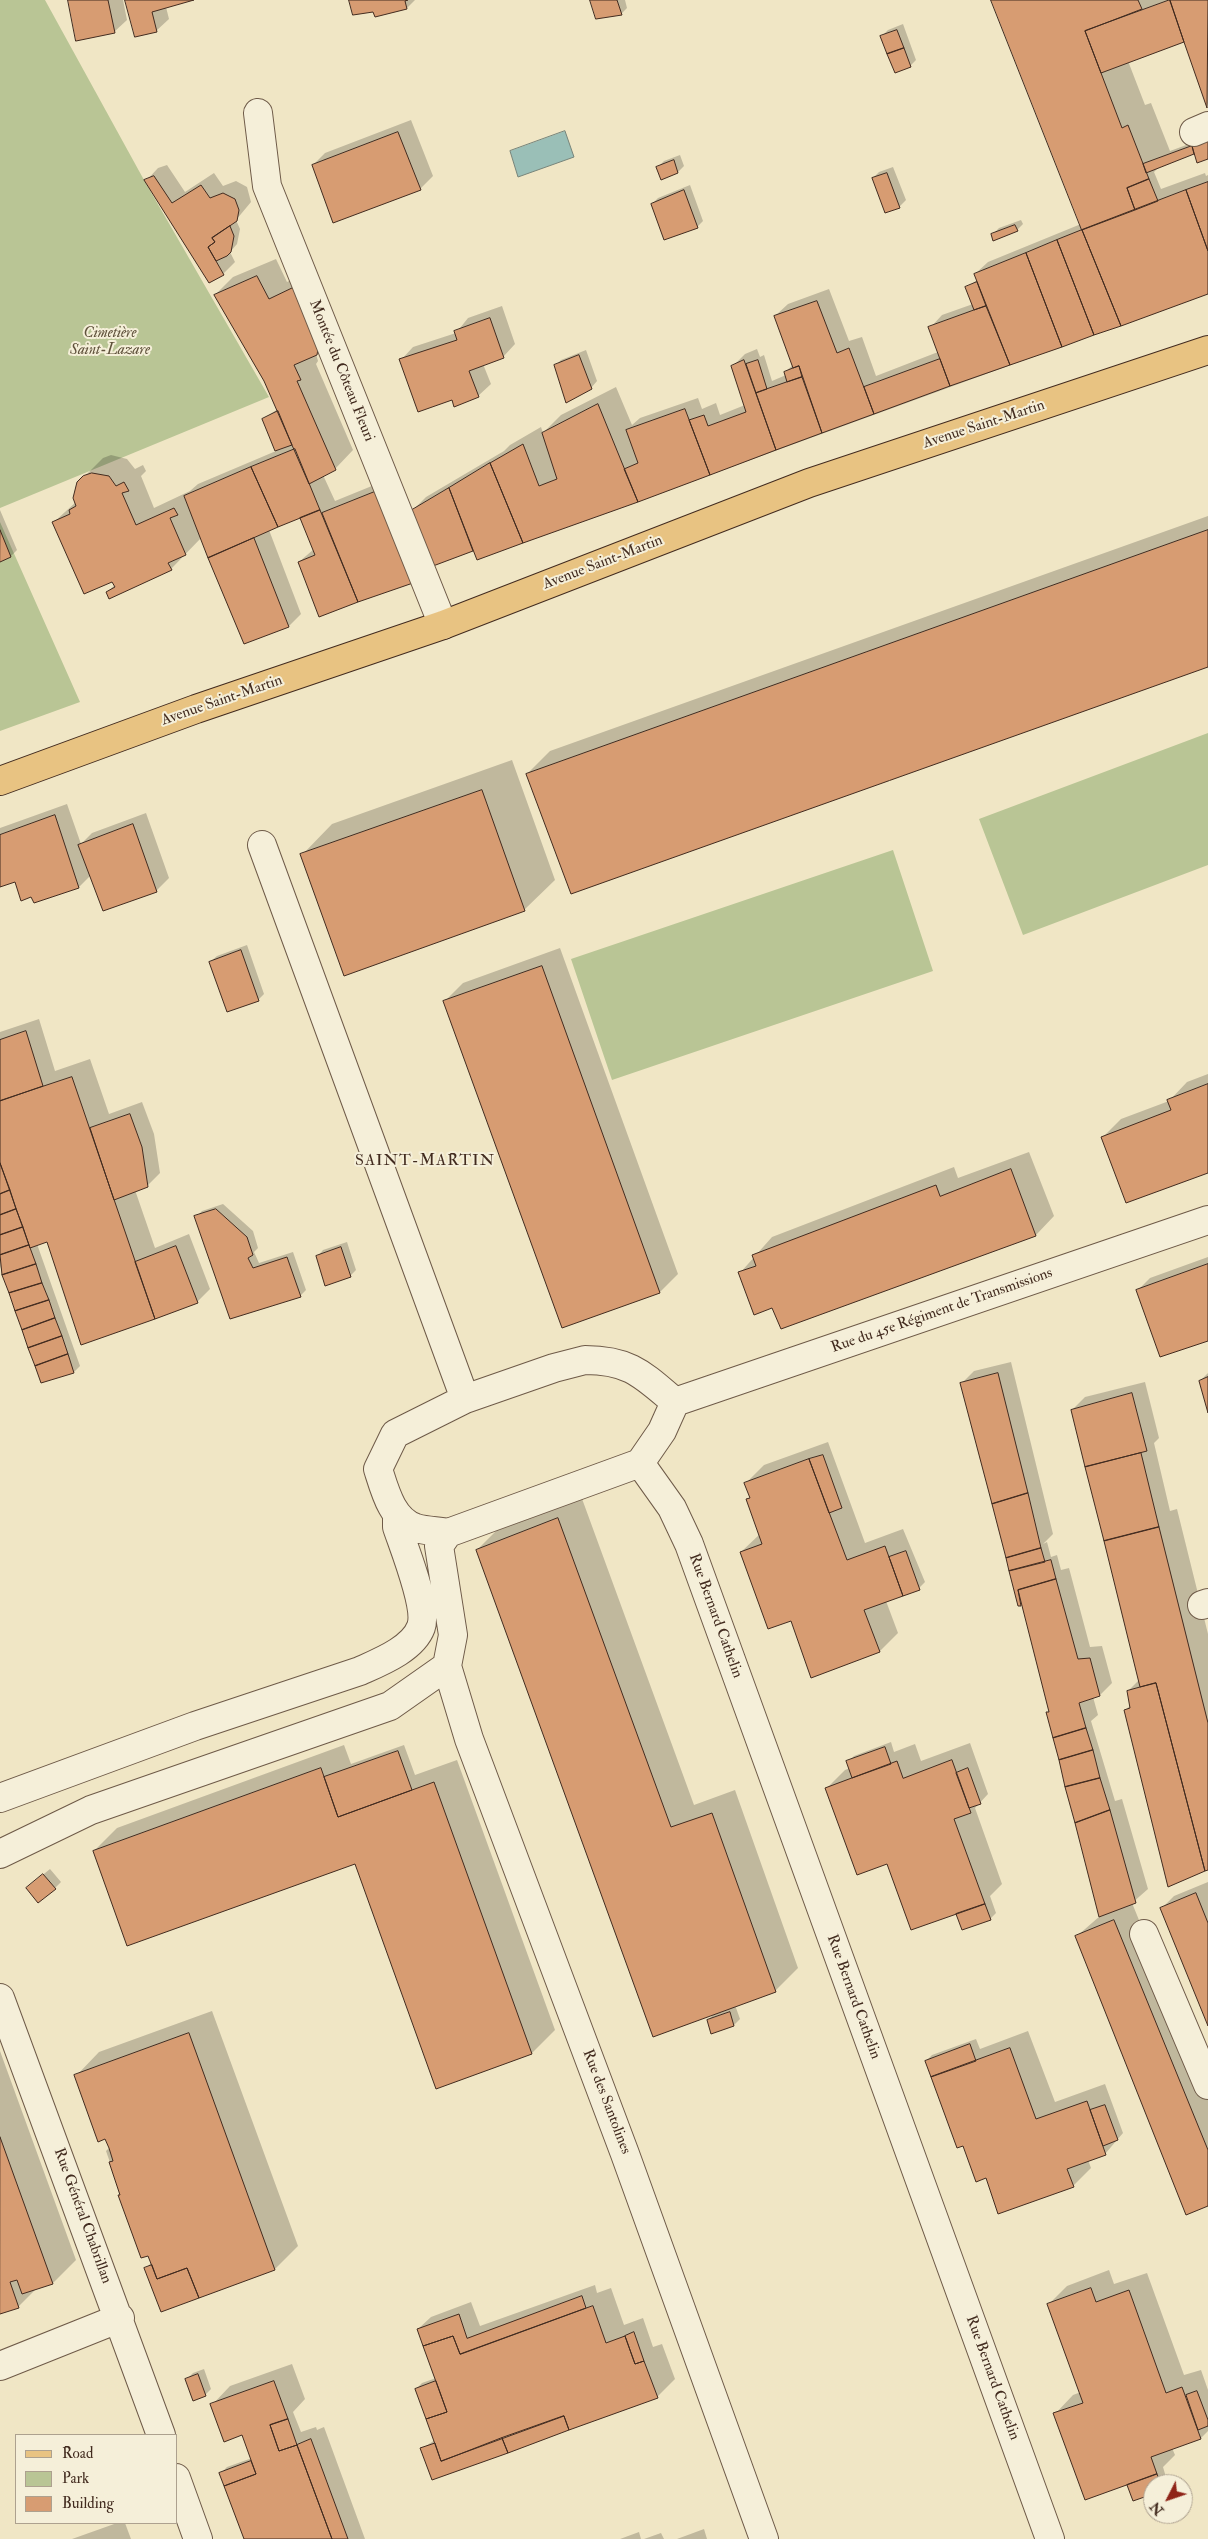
<!DOCTYPE html>
<html>
<head>
<meta charset="utf-8">
<style>
	body { margin:0 }
	#map { position:relative; width:1208px; height:2539px; overflow:hidden; background:#f0e6c5; font-family:"IM FELL Double Pica",serif }
	canvas { display:block }
	.legend { position:absolute; left:15px; top:2434px; width:162px; height:90px; box-sizing:border-box; background:#f5efd9; border:1px solid #ada18f; margin:0; padding:6px 9px; list-style:none; font-size:15px; color:#422b1f }
	.legend li { display:flex; align-items:center; gap:10px; height:25px }
	.legend b { width:25px; border:1px solid #ada18f }
	.north { position:absolute; left:1143px; top:2474px; width:50px; height:50px; box-sizing:border-box; background:#f5efd9; border:1px solid #ada18f; border-radius:50%; rotate:229deg; font-size:14px; font-weight:700; line-height:20px; text-align:center; color:#422b1f }
	.north::after { content:''; display:block; margin:auto; width:18px; height:22px; background:#8f2418; clip-path:polygon(50% 0,100% 100%,50% 72%,0 100%) }
</style>
</head>
<body>
<div id="map">
<canvas width="1208" height="2539"></canvas>
<ul class="legend">
<li><b style="height:6px;background:#e8c382"></b>Road</li>
<li><b style="height:14px;background:#b9c595"></b>Park</li>
<li><b style="height:14px;background:#d79c72"></b>Building</li>
</ul>
<div class="north">N</div>
</div>
<script>
const g = document.querySelector('canvas').getContext('2d');
g.lineJoin = 'round';
function paint(path, color) {
  g.fillStyle = color;
  g.fill(path, 'evenodd');
}
function strokePath(path, color, width, dash) {
  g.strokeStyle = color;
  g.lineWidth = width;
  g.lineCap = dash ? 'butt' : 'round';
  g.setLineDash(dash || []);
  g.stroke(path);
}
function drawText(font, color, halo, rows, align = 'center') {
  g.font = font + ' "IM FELL Double Pica",serif';
  g.lineWidth = 4;
  g.setLineDash([]);
  g.textBaseline = 'middle';
  g.strokeStyle = halo;
  g.fillStyle = color;
  for (const [text, x, y, turn = 0] of rows) {
    g.save();
    g.translate(x, y);
    g.rotate((+turn || 0) * Math.PI / 180);
    g.textAlign = isNaN(turn) ? turn : align;
    if (halo) g.strokeText(text, 0, 0);
    g.fillText(text, 0, 0);
    g.restore();
  }
}
paint(new Path2D(`
	M0,0H45L144,180L269,397L0,508Z
	M0,522L80,702L0,731Z
	M1208,733V865L1023,935L979,819Z
	M893,850L933,971L612,1080L571,959Z`), '#b9c595');
const water = new Path2D(`
	M565,131L574,157L518,177L510,151Z`);
paint(water, '#9abfb7');
strokePath(water, '#77847a', 1);
paint(new Path2D(`
	M69,0H123L127,20L114,32Z
	M127,0H190L166,7L169,19L156,31Z
	M351,0H415L407,8L374,10Z
	M591,0H625L627,8L621,14Z
	M992,0H1208V106L1185,39L1128,61L1145,105L1151,103L1170,151L1208,137V157L1195,153L1159,167L1154,172L1161,189L1205,173L1206,176L1208,175V293L638,501L474,549L434,564L413,510L426,497L504,451L510,445L541,427L543,433L561,415L616,387L632,425L640,418L698,398L702,409L716,403L720,415L745,405L733,366L745,354L757,349L760,357L764,355L772,381L786,375L785,372L793,365L775,316L788,304L829,289L849,341L862,337L876,376L938,352L930,328L942,315L973,304L966,288L977,280L975,274L988,262L1081,224Z
	M903,24L916,60L910,66L882,36L888,30Z
	M411,120L433,176L420,189L313,165L325,153Z
	M680,155L684,166L678,172L662,178L658,167L664,161Z
	M167,165L185,192L214,173L223,186L236,181L247,187L251,202L236,220L240,229L237,244L230,252L235,262L223,274L146,181L158,168Z
	M893,167L906,200L900,206L885,212L873,178L879,172Z
	M690,185L703,221L697,227L652,204L658,198Z
	M1021,220L1023,224L1017,230L993,234L999,228Z
	M276,259L287,282L313,269L334,336L316,354L318,361L316,364L353,450L335,469L323,475L335,501L389,479L412,582L320,615L299,562L314,549L301,517L269,530L301,614L289,626L245,642L202,537L171,569L107,592L115,585L54,522L76,502L78,483L103,458L111,455L127,459L135,469L143,465L146,471L141,476L154,508L190,491L198,484L276,451L263,419L278,409L266,381L215,295L233,277Z
	M502,306L515,344L503,357L483,364L491,384L478,396L453,398L401,360L413,347L456,333L468,318Z
	M586,350L597,381L591,388L555,366L561,360Z
	M0,510L17,550L11,556L0,561Z
	M1208,516V666L527,774L550,751Z
	M512,760L555,880L524,910L302,855L332,824Z
	M67,804L81,844L92,833L146,813L169,878L156,891L91,875L79,887L35,902L32,895L16,880L0,886V828Z
	M247,945L264,994L258,1000L210,962L217,956Z
	M560,948L678,1274L660,1292L445,1001L463,983Z
	M39,1019L55,1071L90,1059L109,1114L142,1102L154,1134L160,1173L147,1186L135,1190L155,1248L189,1234L210,1289L197,1302L47,1241L37,1244L80,1366L74,1372L41,1382L0,1266V1032Z
	M1208,1074V1171L1103,1137L1121,1119L1169,1101L1187,1082Z
	M1029,1152L1054,1216L1036,1235L782,1328L773,1307L740,1273L772,1237L954,1167L958,1178Z
	M223,1204L253,1231L258,1248L254,1252L259,1263L293,1252L306,1290L300,1296L230,1317L196,1217L202,1211Z
	M347,1242L356,1270L350,1276L317,1257L323,1250Z
	M1208,1257V1340L1138,1290L1150,1278Z
	M1011,1362L1053,1534L1043,1544L1047,1542L1051,1557L1057,1555L1061,1570L1069,1568L1090,1647L1102,1646L1112,1683L1100,1695L1093,1697L1098,1715L1091,1721L1115,1801L1122,1799L1148,1889L1132,1903L1208,2088V2204L1077,1936L1100,1916L1047,1713L1050,1710L1022,1603L1019,1605L962,1383L974,1371Z
	M1208,1373V1409L1200,1381Z
	M1145,1382L1159,1438L1154,1443L1170,1511L1177,1509L1208,1634V1869L1125,1710L1131,1705L1128,1691L1139,1680L1072,1410L1085,1397Z
	M828,1442L865,1543L903,1529L925,1582L919,1588L886,1601L898,1633L880,1651L791,1620L741,1552L760,1534L748,1500L751,1497L746,1483L764,1465Z
	M581,1496L694,1805L735,1790L798,1968L775,1991L735,2005L740,2019L734,2025L708,2020L716,2012L477,1550L500,1527Z
	M891,1742L894,1752L915,1744L921,1761L970,1743L988,1794L975,1808L1002,1884L990,1896L996,1913L990,1919L957,1914L887,1862L827,1788L845,1770L850,1768L848,1762L854,1756Z
	M344,1745L351,1764L404,1745L415,1775L457,1760L555,2030L532,2053L356,1863L94,1851L117,1828Z
	M50,1869L61,1882L55,1888L34,1882Z
	M1208,1882V2023L1162,1908L1174,1896Z
	M212,2011L298,2246L275,2269L161,2310L146,2268L152,2262L119,2196L121,2194L106,2151L110,2147L76,2076L99,2052Z
	M1028,2031L1055,2102L1105,2084L1123,2133L1105,2154L1088,2160L1091,2168L1073,2186L986,2176L964,2145L926,2061L932,2055L976,2039L980,2049Z
	M0,2051L76,2260L53,2283L37,2288L18,2307L0,2313Z
	M1109,2270L1114,2284L1147,2273L1184,2375L1201,2370L1208,2390V2431L1201,2438L1172,2448L1175,2455L1163,2467L1168,2484H1153V2493L1134,2500L1128,2483L1055,2414L1073,2395L1081,2392L1049,2304L1067,2286Z
	M595,2285L597,2293L611,2288L624,2325L643,2318L653,2347L662,2344L675,2379L657,2397L421,2449L435,2440L416,2389L422,2383L436,2378L418,2329L431,2317L471,2302L480,2326Z
	M292,2364L305,2399L293,2412L301,2432L316,2427L317,2430L324,2427L365,2539H245L221,2473L227,2467L252,2458L243,2434L212,2405L230,2386Z
	M204,2369L211,2389L205,2395L187,2379L193,2373Z
	M117,2523H125L131,2539H72Z
	M704,2529L707,2539H677Z
	M639,2532L641,2539H620Z
	M661,2533L664,2539H644Z`), '#0003');
const building = new Path2D(`
	M68,0H108L115,33L76,41Z
	M125,0H194L152,12L157,32L135,37Z
	M349,0H408L405,1L407,9L375,17L373,12L353,15Z
	M590,0H617L622,15L596,19Z
	M991,0H1138L1142,9L1085,31L1122,128L1128,125L1149,179L1127,188L1135,210L1082,230Z
	M1170,0L1184,42L1101,73L1085,31Z
	M1170,0H1208L1207,108L1184,42Z
	M897,30L904,48L887,54L880,36Z
	M904,48L911,67L895,73L887,54Z
	M398,132L421,190L333,223L312,165Z
	M1208,140V159L1197,163L1192,146Z
	M1192,146L1194,154L1146,173L1143,164Z
	M674,160L678,173L661,180L656,167Z
	M887,173L900,208L885,213L872,178Z
	M154,176L172,203L201,185L210,198L223,193L235,199L239,210L237,221L212,238L215,242L208,247L224,275L209,283L144,180Z
	M1149,179L1158,201L1135,210L1127,188Z
	M1208,182V251L1186,190Z
	M684,190L698,228L664,240L651,204Z
	M1186,190L1208,251V294L1121,326L1082,230Z
	M1015,225L1018,231L993,241L991,234Z
	M230,226L234,236L231,252L227,256L216,261L208,247L215,242L212,238Z
	M1082,230L1121,326L1094,335L1057,240Z
	M1057,240L1094,335L1062,347L1026,253Z
	M1026,253L1062,347L1010,365L974,274Z
	M257,276L269,299L294,287L319,343L317,355L294,365L301,380L297,381L336,470L309,484L264,381L214,295Z
	M977,282L986,306L974,310L965,287Z
	M817,301L837,353L849,348L874,414L822,433L799,366L793,368L774,316Z
	M986,306L1010,365L950,386L928,327Z
	M490,318L504,358L469,371L479,397L454,407L452,400L418,412L399,359L457,340L454,331Z
	M579,355L592,389L566,403L554,365Z
	M940,359L950,386L874,414L864,387Z
	M744,360L776,450L710,475L689,420L704,415L708,426L746,412L731,366Z
	M758,360L767,389L756,393L746,364Z
	M799,366L802,377L787,382L784,372Z
	M802,377L822,433L776,450L756,393Z
	M598,404L638,502L523,543L490,463L523,444L539,486L557,479L542,433Z
	M685,409L710,475L638,502L624,469L638,463L626,430Z
	M278,411L292,445L275,451L262,419Z
	M295,449L320,510L278,527L251,467Z
	M490,463L523,543L477,560L449,488Z
	M251,467L278,527L208,558L184,496Z
	M92,473L109,476L116,486L124,482L129,491L122,493L136,525L174,508L178,515L170,518L186,555L168,563L172,570L109,599L106,592L115,587L112,582L84,594L52,522L70,514L69,510L76,506L73,498L77,482L83,476Z
	M449,488L473,551L433,566L412,510Z
	M377,491L413,583L358,602L322,513Z
	M320,510L358,602L319,617L298,562L315,555L300,518Z
	M0,530L11,557L0,562Z
	M1208,530V667L571,894L526,774Z
	M254,538L289,627L244,644L208,558Z
	M482,790L525,911L344,976L300,854Z
	M55,815L79,888L34,903L31,897L21,901L15,882L0,887V835Z
	M133,824L157,892L103,911L78,845Z
	M241,950L259,1001L227,1012L209,962Z
	M542,966L660,1293L562,1328L443,1001Z
	M26,1031L43,1086L0,1101V1040Z
	M72,1077L155,1319L81,1345L47,1242L30,1248L0,1163V1101Z
	M1208,1084V1173L1126,1203L1101,1137L1171,1110L1167,1100Z
	M130,1114L142,1147L148,1187L114,1200L90,1128Z
	M0,1163L10,1190L0,1194Z
	M1011,1169L1036,1236L781,1329L772,1308L754,1315L738,1272L756,1266L752,1255L936,1185L940,1196Z
	M10,1190L16,1209L0,1215V1194Z
	M16,1209L23,1227L0,1235V1215Z
	M216,1209L247,1237L253,1255L248,1258L253,1268L287,1257L301,1297L230,1319L194,1216Z
	M23,1227L29,1245L0,1255V1235Z
	M29,1245L36,1264L2,1275L0,1255Z
	M176,1246L198,1303L155,1319L135,1262Z
	M341,1247L351,1277L325,1286L316,1256Z
	M36,1264L42,1283L9,1293L2,1275Z
	M1208,1264V1341L1160,1357L1136,1290Z
	M42,1283L49,1300L15,1311L9,1293Z
	M49,1300L55,1318L22,1330L15,1311Z
	M55,1318L62,1336L28,1348L22,1330Z
	M62,1336L68,1354L35,1366L28,1348Z
	M68,1354L74,1373L41,1383L35,1366Z
	M998,1373L1028,1493L992,1504L960,1383Z
	M1208,1377V1413L1199,1381Z
	M1132,1393L1147,1451L1085,1467L1071,1410Z
	M1141,1453L1159,1527L1104,1541L1085,1467Z
	M823,1455L842,1508L829,1513L809,1459Z
	M809,1459L847,1560L885,1546L903,1596L864,1610L880,1652L811,1678L791,1621L768,1629L740,1552L762,1544L746,1499L750,1498L744,1483Z
	M1028,1493L1041,1548L1006,1558L992,1504Z
	M558,1518L671,1827L712,1813L776,1992L653,2037L476,1550Z
	M1159,1527L1208,1723V1870L1205,1871L1156,1683L1140,1687L1104,1541Z
	M1041,1548L1045,1562L1009,1571L1006,1558Z
	M906,1551L920,1590L903,1596L889,1557Z
	M1051,1560L1056,1579L1018,1590L1021,1606H1018L1009,1571Z
	M1056,1579L1078,1659L1090,1658L1100,1696L1079,1703L1086,1728L1053,1738L1046,1712H1049L1018,1590Z
	M1156,1683L1205,1871L1168,1887L1124,1710L1130,1708L1127,1691Z
	M1086,1728L1093,1750L1059,1760L1053,1738Z
	M885,1747L891,1764L852,1778L846,1761Z
	M1093,1750L1100,1778L1065,1787L1059,1760Z
	M398,1751L412,1790L338,1817L324,1777Z
	M952,1760L971,1813L954,1819L985,1904L911,1930L887,1864L857,1875L825,1788L897,1761L903,1778Z
	M321,1768L338,1817L434,1782L532,2054L436,2089L355,1864L127,1946L93,1851Z
	M968,1768L981,1804L969,1808L956,1773Z
	M1100,1778L1110,1810L1075,1823L1065,1787Z
	M1110,1810L1136,1903L1099,1917L1075,1823Z
	M43,1874L56,1889L38,1903L26,1888Z
	M1196,1893L1208,1923V2026L1160,1908Z
	M985,1904L991,1920L962,1930L956,1914Z
	M1114,1920L1208,2150V2206L1186,2215L1075,1936Z
	M730,2012L734,2026L711,2034L707,2020Z
	M189,2033L275,2270L199,2298L187,2268L157,2279L148,2256L141,2258L118,2195H120L109,2162L113,2161L109,2148L105,2139L98,2142L74,2075Z
	M970,2044L976,2061L931,2077L925,2061Z
	M1010,2048L1036,2119L1087,2101L1106,2155L1067,2169L1074,2187L998,2214L986,2178L976,2182L963,2146L957,2148L931,2077Z
	M1105,2105L1118,2140L1103,2146L1090,2110Z
	M0,2137L53,2284L22,2294L17,2280L10,2282L19,2308L0,2314Z
	M152,2265L157,2279L187,2268L199,2298L161,2312L144,2268Z
	M1091,2288L1096,2302L1129,2290L1166,2393L1182,2387L1201,2439L1151,2457L1157,2474L1085,2500L1053,2413L1083,2403L1047,2304Z
	M582,2296L586,2308L460,2354L453,2336L423,2346L417,2329L459,2314L467,2338Z
	M593,2306L606,2343L625,2336L635,2364L644,2361L658,2398L569,2430L564,2416L441,2461L426,2419L447,2412L423,2346L453,2336L460,2354Z
	M634,2332L644,2361L635,2364L625,2336Z
	M198,2374L206,2396L193,2401L185,2379Z
	M274,2381L288,2419L270,2425L279,2451L297,2445L332,2539H244L224,2486L256,2474L242,2435L224,2442L210,2404Z
	M436,2381L447,2412L426,2419L415,2389Z
	M1197,2391L1208,2420V2426L1198,2430L1186,2395Z
	M564,2416L569,2430L508,2453L502,2438Z
	M288,2419L297,2445L279,2451L270,2425Z
	M502,2438L508,2453L432,2480L420,2448L435,2443L441,2461Z
	M311,2439L348,2539H332L297,2445Z
	M251,2461L256,2474L224,2486L219,2473Z
	M1157,2474L1161,2484H1153V2494L1133,2501L1127,2485Z`);
paint(building, '#d79c72');
strokePath(building, '#422b1f', 1);
const minor = new Path2D(`
	M258,113L267,186L443,625
	M1194,132L1208,126
	M262,845L465,1399
	M585,1360C630,1360 643,1375 675,1402L662,1431L640,1463L448,1533C438,1531 426,1531 416,1528C392,1520 385,1491 378,1469L395,1434L465,1399L554,1368Z
	M675,1402L1208,1220
	M640,1463L672,1508L689,1544L1050,2539
	M1202,1605L1208,1603
	M447,1666L469,1739L625,2154L764,2539
	M0,1798L195,1726L360,1671C380,1662 413,1649 421,1627C428,1607 404,1548 397,1527V1514
	M0,1854L91,1810L390,1706L447,1666L453,1635L439,1546L448,1533
	M1144,1934L1208,2085
	M0,1998L161,2435
	M0,2366L120,2318
	M176,2478L198,2539`);
const major = new Path2D(`
	M0,781L196,709L443,625L809,483L1208,350`);
strokePath(minor, '#6e5a48', 30);
strokePath(major, '#422b1f', 30);
strokePath(minor, '#f5efd9', 28);
strokePath(major, '#e8c382', 28);
drawText('italic 15px', '#60523c', '#f5efd9', [
	["Cimetière",110,334],
	["Saint-Lazare",110,351]
]);
drawText('15px', '#422b1f', '#f5efd9', [
	["Montée du Côteau Fleuri",341,371,68],
	["Avenue Saint-Martin",984,425,-18],
	["Avenue Saint-Martin",603,563,-21],
	["Avenue Saint-Martin",222,701,-19],
	["Rue du 45e Régiment de Transmissions",942,1311,-19],
	["Rue Bernard Cathelin",715,1616,70],
	["Rue Bernard Cathelin",853,1997,70],
	["Rue des Santolines",606,2102,69],
	["Rue Général Chabrillan",82,2216,70],
	["Rue Bernard Cathelin",992,2378,70]
]);
g.letterSpacing = '1px';
drawText('16px', '#422b1f', '#f5efd9', [
	["SAINT-MARTIN",425,1162]
]);
g.letterSpacing = '0px';
</script>
</body>
</html>
